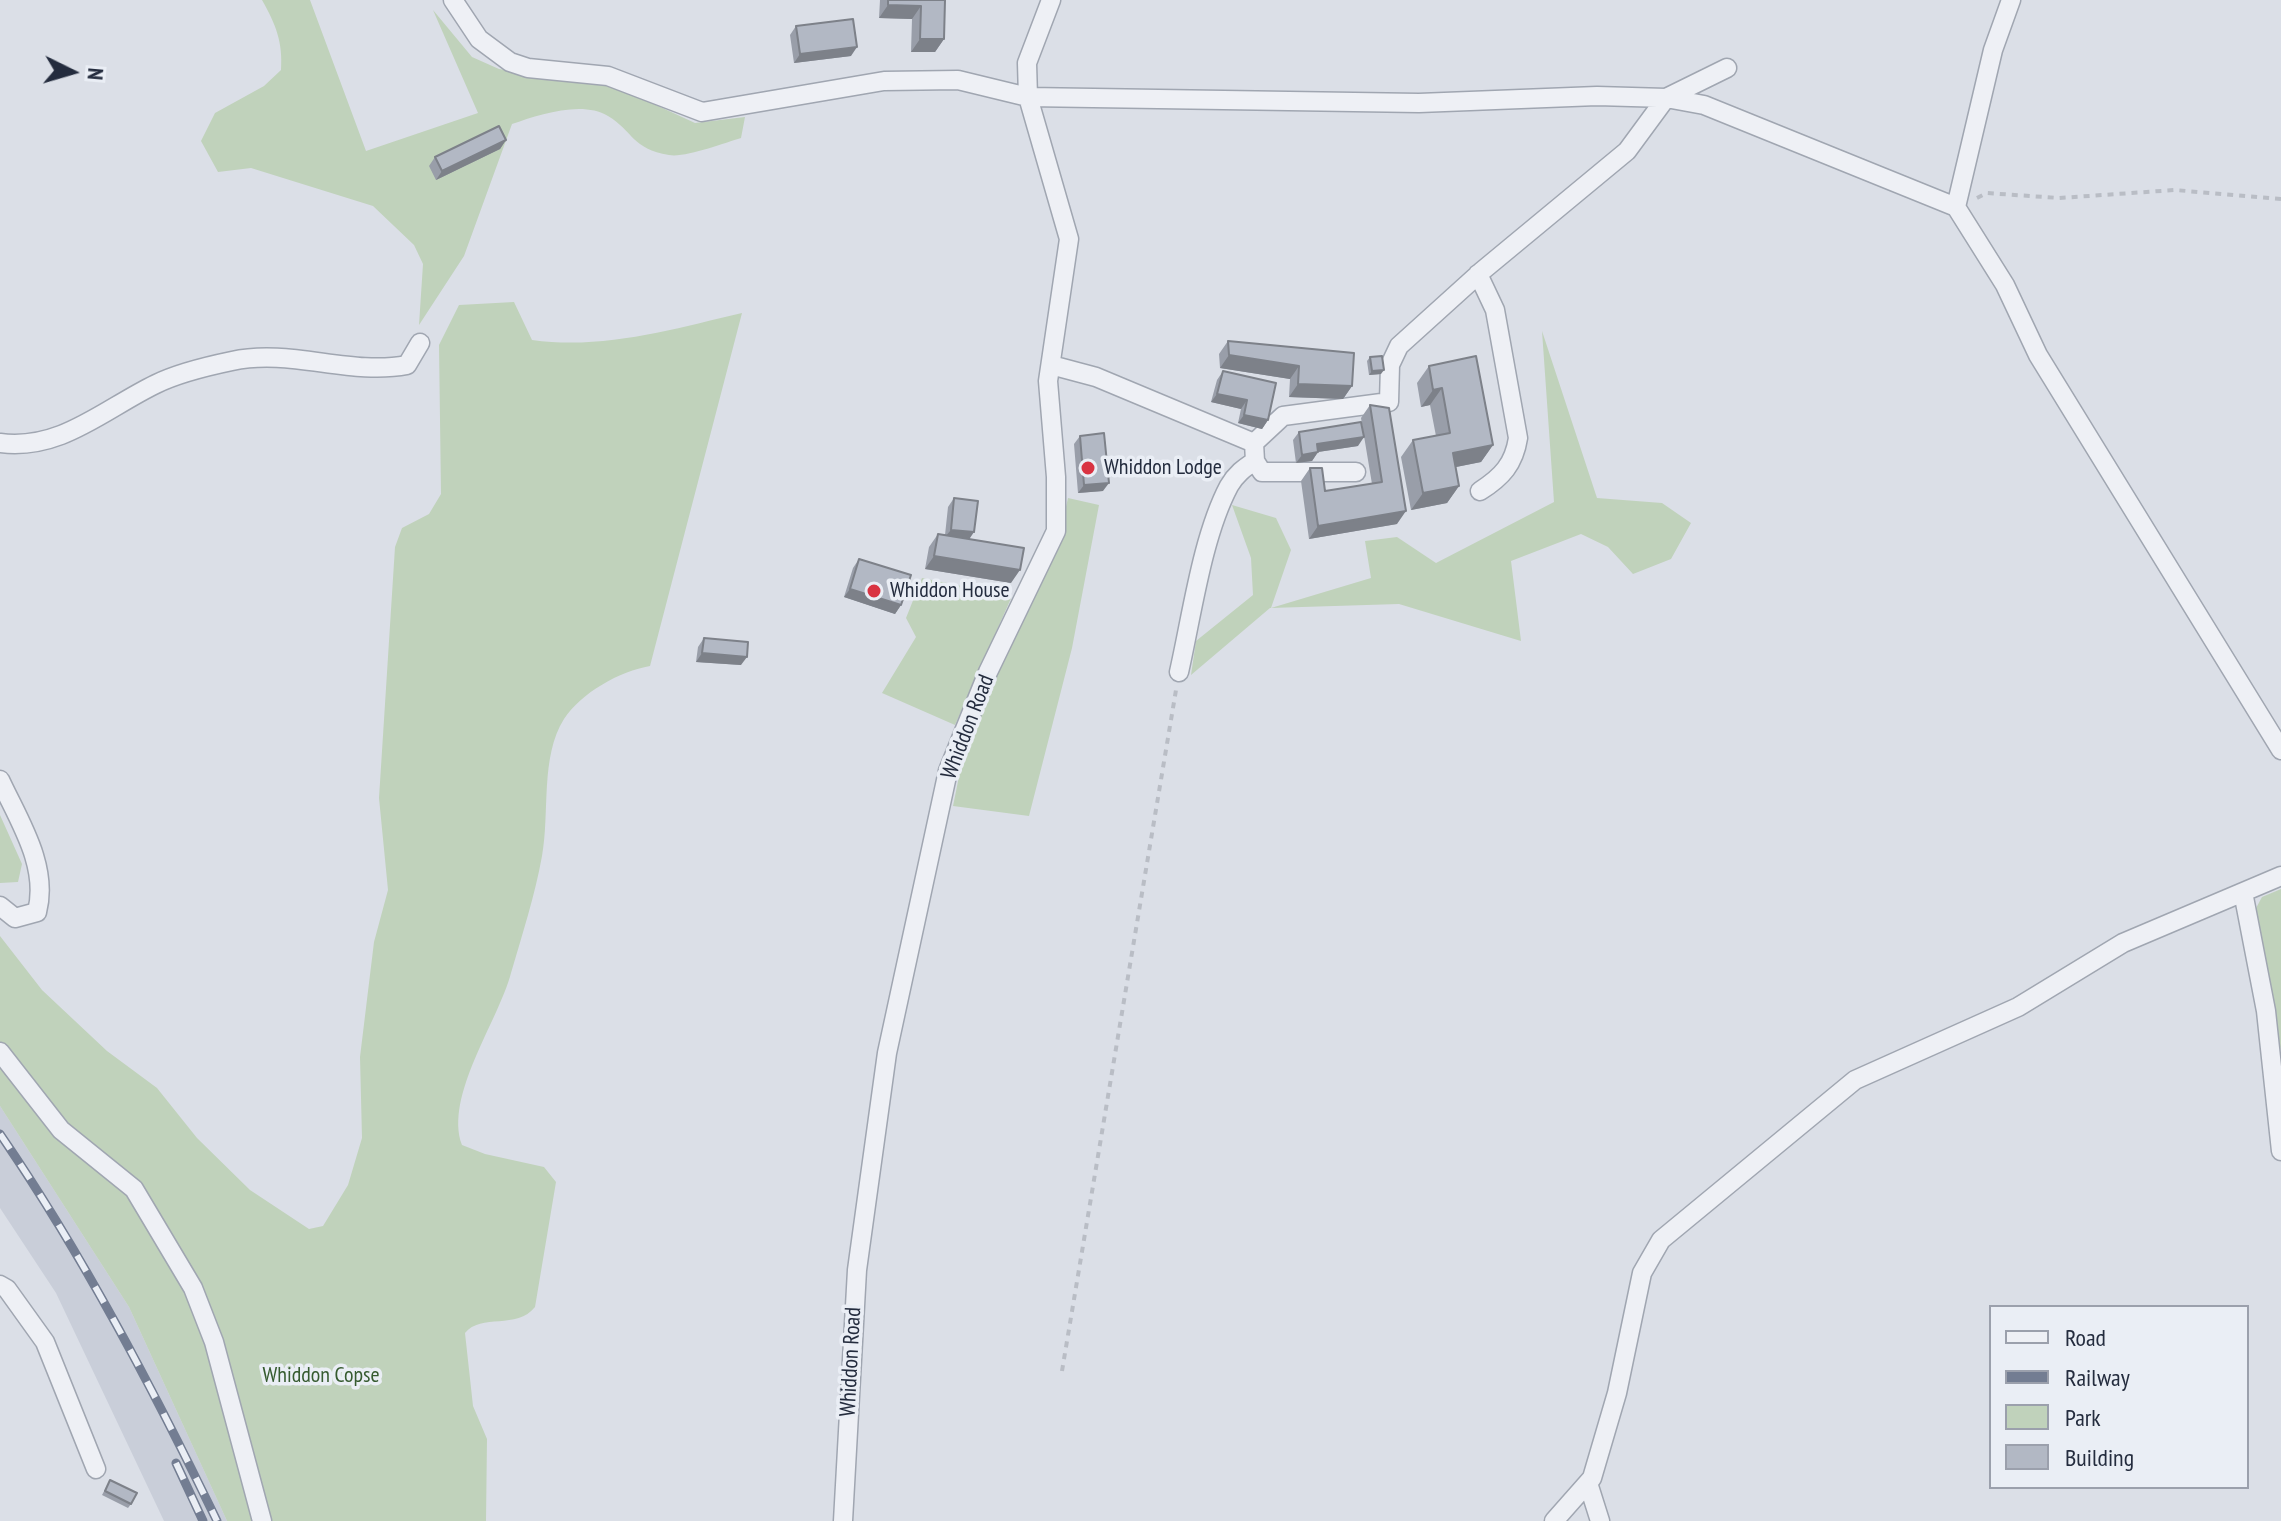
<!DOCTYPE html>
<html>
<head>
<meta charset="utf-8">
<style>
	body { margin:0 }
	#map { position:relative; width:2281px; height:1521px; overflow:hidden; background:#dbdfe7; font-family:"PT Sans Narrow",sans-serif }
	canvas { display:block }
	.legend { position:absolute; left:1989px; top:1305px; width:260px; height:184px; box-sizing:border-box; background:#eaeef5; border:2px solid #9ba0ac; margin:0; padding:10px 14px; list-style:none; font-size:24px; color:#242c3e }
	.legend li { display:flex; align-items:center; gap:16px; height:40px }
	.legend b { width:40px; border:2px solid #9ba0ac }
	.north { position:absolute; left:32px; top:32px; width:80px; height:80px; -webkit-text-stroke:6px #eaeef5; paint-order:stroke; rotate:95deg; font-size:22px; font-weight:700; line-height:32px; text-align:center; color:#242c3e }
	.north::after { content:''; display:block; margin:auto; width:28px; height:36px; background:#242c3e; clip-path:polygon(50% 0,100% 100%,50% 72%,0 100%) }
</style>
</head>
<body>
<div id="map">
<canvas width="2281" height="1521"></canvas>
<ul class="legend">
<li><b style="height:10px;background:#eef0f5"></b>Road</li>
<li><b style="height:10px;background:#737d92"></b>Railway</li>
<li><b style="height:22px;background:#c0d2bb"></b>Park</li>
<li><b style="height:22px;background:#b2b8c4"></b>Building</li>
</ul>
<div class="north">N</div>
</div>
<script>
const g = document.querySelector('canvas').getContext('2d');
g.lineJoin = 'round';
function paint(path, color) {
  g.fillStyle = color;
  g.fill(path, 'evenodd');
}
function strokePath(path, color, width, dash) {
  g.strokeStyle = color;
  g.lineWidth = width;
  g.lineCap = dash ? 'butt' : 'round';
  g.setLineDash(dash || []);
  g.stroke(path);
}
function drawText(font, color, halo, rows, align = 'center') {
  g.font = font + ' "PT Sans Narrow",sans-serif';
  g.lineWidth = 7;
  g.setLineDash([]);
  g.textBaseline = 'middle';
  g.strokeStyle = halo;
  g.fillStyle = color;
  for (const [text, x, y, turn = 0] of rows) {
    g.save();
    g.translate(x, y);
    g.rotate((+turn || 0) * Math.PI / 180);
    g.textAlign = isNaN(turn) ? turn : align;
    if (halo) g.strokeText(text, 0, 0);
    g.fillText(text, 0, 0);
    g.restore();
  }
}
paint(new Path2D(`
	M0,1106L129,1307L227,1521H164L56,1293L0,1208Z`), '#c9ced9');
paint(new Path2D(`
	M262,0H310L366,151L478,113L433,10L472,57L499,69L617,87L695,123L745,117L741,138C724,143 685,158 669,155C632,149 633,131 608,116C582,100 538,115 512,124L464,256L419,325L423,264L414,245L373,206L251,168L218,172L201,141L215,113L264,86L281,70C283,42 276,25 262,0Z
	M514,302L532,340C604,350 673,329 742,313L650,666C620,671 581,693 564,719C540,757 550,813 542,856C535,895 522,935 511,973C498,1022 444,1096 462,1145L485,1154L544,1167L556,1182L535,1307C517,1330 481,1313 465,1333L473,1406L487,1439L486,1521H227L129,1307L0,1106V936L42,990L107,1051L157,1088L197,1138L250,1190L309,1229L323,1226L348,1185L362,1138L360,1057L374,942L388,890L379,798L395,547L402,528L429,514L441,494L439,345L459,305Z
	M1542,331L1597,498L1662,503L1691,523L1671,559L1633,574L1608,547L1581,534L1511,561L1521,641L1399,604L1270,608L1191,675L1196,641L1253,595L1251,558L1232,505L1276,518L1291,550L1271,608L1371,578L1365,541L1397,537L1436,563L1554,502Z
	M1068,498L1099,505L1072,648L1029,816L953,806L965,747L1060,533Z
	M922,578L1012,596L955,725L882,693L916,637L906,618Z
	M0,815L22,864L18,882L0,883Z
	M2281,889V1052L2255,910L2262,897Z`), '#c0d2bb');
const minor = new Path2D(`
	M453,0L479,39L510,62L528,68L608,76L702,112L884,81L958,80L1028,97L1419,103L1597,96L1666,98L1704,105L1956,207L2005,285L2038,355L2281,750
	M1956,207L1993,50L2011,0
	M1478,274L1495,310L1518,438C1514,464 1502,477 1480,491
	M1051,365L1096,377L1254,443L1255,461L1262,472H1356
	M0,443C61,451 104,409 156,384C178,373 208,366 232,361C290,348 350,376 407,365L420,343
	M1254,443L1283,416L1389,402L1390,365L1399,346L1482,271L1627,151L1666,98L1727,68
	M1179,672C1192,615 1202,537 1229,486C1236,474 1244,468 1255,461
	M0,780C19,821 49,866 37,912L15,918L0,906
	M2243,892L2266,1011L2281,1151
	M0,1052L61,1130L134,1189L193,1288L214,1342L262,1521
	M0,1285L7,1289L45,1342L96,1469
	M1588,1483L1600,1521
	M843,1521L857,1270L887,1053L948,771L988,672L1056,531V477L1048,381L1069,239L1028,97L1027,63L1051,0
	M1554,1521L1592,1478L1617,1393L1642,1273L1661,1240L1855,1080L2018,1007L2123,943L2281,876`);
strokePath(minor, '#a0a6b1', 21);
strokePath(new Path2D(`
	M1977,198L1987,193L2059,198L2175,190L2281,199
	M1062,1371L1176,690`), '#b9bdc5', 4, [6, 6]);
strokePath(minor, '#eef0f5', 18);
const rail = new Path2D(`
	M0,1134C83,1255 153,1389 217,1521
	M176,1463L203,1521`);
strokePath(rail, '#737d92', 9);
strokePath(rail, '#eaeef5', 6, [18]);
paint(new Path2D(`
	M880,0H945L944,39L935,52H911L912,19L879,18Z
	M796,26L851,56L794,63L790,35Z
	M506,140L500,149L436,180L429,166L435,157Z
	M1228,341L1352,386L1343,399L1289,397L1290,379L1220,368L1219,354Z
	M1370,357L1381,374L1369,375L1367,361Z
	M1429,366L1493,445L1481,462L1456,467L1459,486L1447,503L1411,510L1401,457L1413,440L1436,436L1430,405L1421,407L1417,383Z
	M1223,371L1268,420L1262,429L1238,423L1241,409L1211,402L1217,380Z
	M1370,405L1397,524L1309,539L1301,481L1310,468L1325,491L1372,484L1361,418Z
	M1299,432L1358,446L1318,452L1312,461L1296,463L1293,440Z
	M1080,436L1103,491L1078,493L1074,444Z
	M954,498L970,539L1011,583L925,569L929,547L938,534L945,535L948,507Z
	M859,559L901,605L895,614L844,597L853,568Z
	M704,638L741,665L696,662L698,647Z
	M110,1480L131,1504L128,1508L102,1495Z`), '#999ea9');
paint(new Path2D(`
	M888,5L921,6L912,19L879,18Z
	M920,39H944L935,52H911Z
	M857,47L851,56L794,63L800,54Z
	M506,140L500,149L436,180L442,171Z
	M1229,355L1299,366L1290,379L1220,368Z
	M1384,370L1381,374L1369,375L1372,371Z
	M1298,384L1352,386L1343,399L1289,397Z
	M1442,388L1430,405L1421,407L1433,390Z
	M1217,394L1247,400L1241,409L1211,402Z
	M1244,415L1268,420L1262,429L1238,423Z
	M1364,437L1358,446L1311,453L1317,444Z
	M1493,445L1481,462L1441,470L1453,453Z
	M1318,452L1312,461L1296,463L1302,455Z
	M1109,483L1103,491L1078,493L1084,485Z
	M1459,486L1447,503L1411,510L1423,493Z
	M1406,511L1397,524L1309,539L1318,526Z
	M951,530L974,532L968,541L944,538Z
	M934,556L1020,570L1011,583L925,569Z
	M850,589L901,605L895,614L844,597Z
	M702,653L747,657L741,665L696,662Z`), '#7d8189');
const building = new Path2D(`
	M888,0H945L944,39H920L921,6L888,5Z
	M853,19L857,47L800,54L796,26Z
	M499,126L506,140L442,171L435,157Z
	M1228,341L1354,353L1352,386L1298,384L1299,366L1229,355Z
	M1382,356L1384,370L1372,371L1370,357Z
	M1476,356L1493,445L1453,453L1459,486L1423,493L1413,440L1450,433L1442,388L1433,390L1429,366Z
	M1223,371L1276,383L1268,420L1244,415L1247,400L1217,394Z
	M1370,405L1389,408L1406,511L1318,526L1310,468H1322L1325,491L1382,482Z
	M1361,422L1364,437L1317,444L1318,452L1302,455L1299,432Z
	M1104,433L1109,483L1084,485L1080,436Z
	M954,498L978,501L974,532L951,530Z
	M938,534L1024,548L1020,570L934,556Z
	M859,559L911,575L901,605L850,589Z
	M704,638L748,642L747,657L702,653Z
	M110,1480L137,1493L131,1504L105,1491Z`);
paint(building, '#b2b8c4');
strokePath(building, '#7d8189', 2);
for (const [x, y, r, color] of [
	[1088,468,8,"#d93342"],
	[874,591,8,"#d93342"]
]) {
  const dot = new Path2D();
  dot.arc(x, y, r, 0, 2 * Math.PI);
  g.fillStyle = color;
  g.fill(dot);
  strokePath(dot, '#eaeef5', 3);
}
drawText('22px', '#242c3e', '#eaeef5', [
	["Whiddon Lodge",1104,468],
	["Whiddon House",890,591]
], 'left');
drawText('22px', '#242c3e', '#eaeef5', [
	["Whiddon Road",968,727,-69],
	["Whiddon Road",851,1362,-87]
]);
drawText('22px', '#365b30', '#eaeef5', [
	["Whiddon Copse",321,1376]
]);
</script>
</body>
</html>
